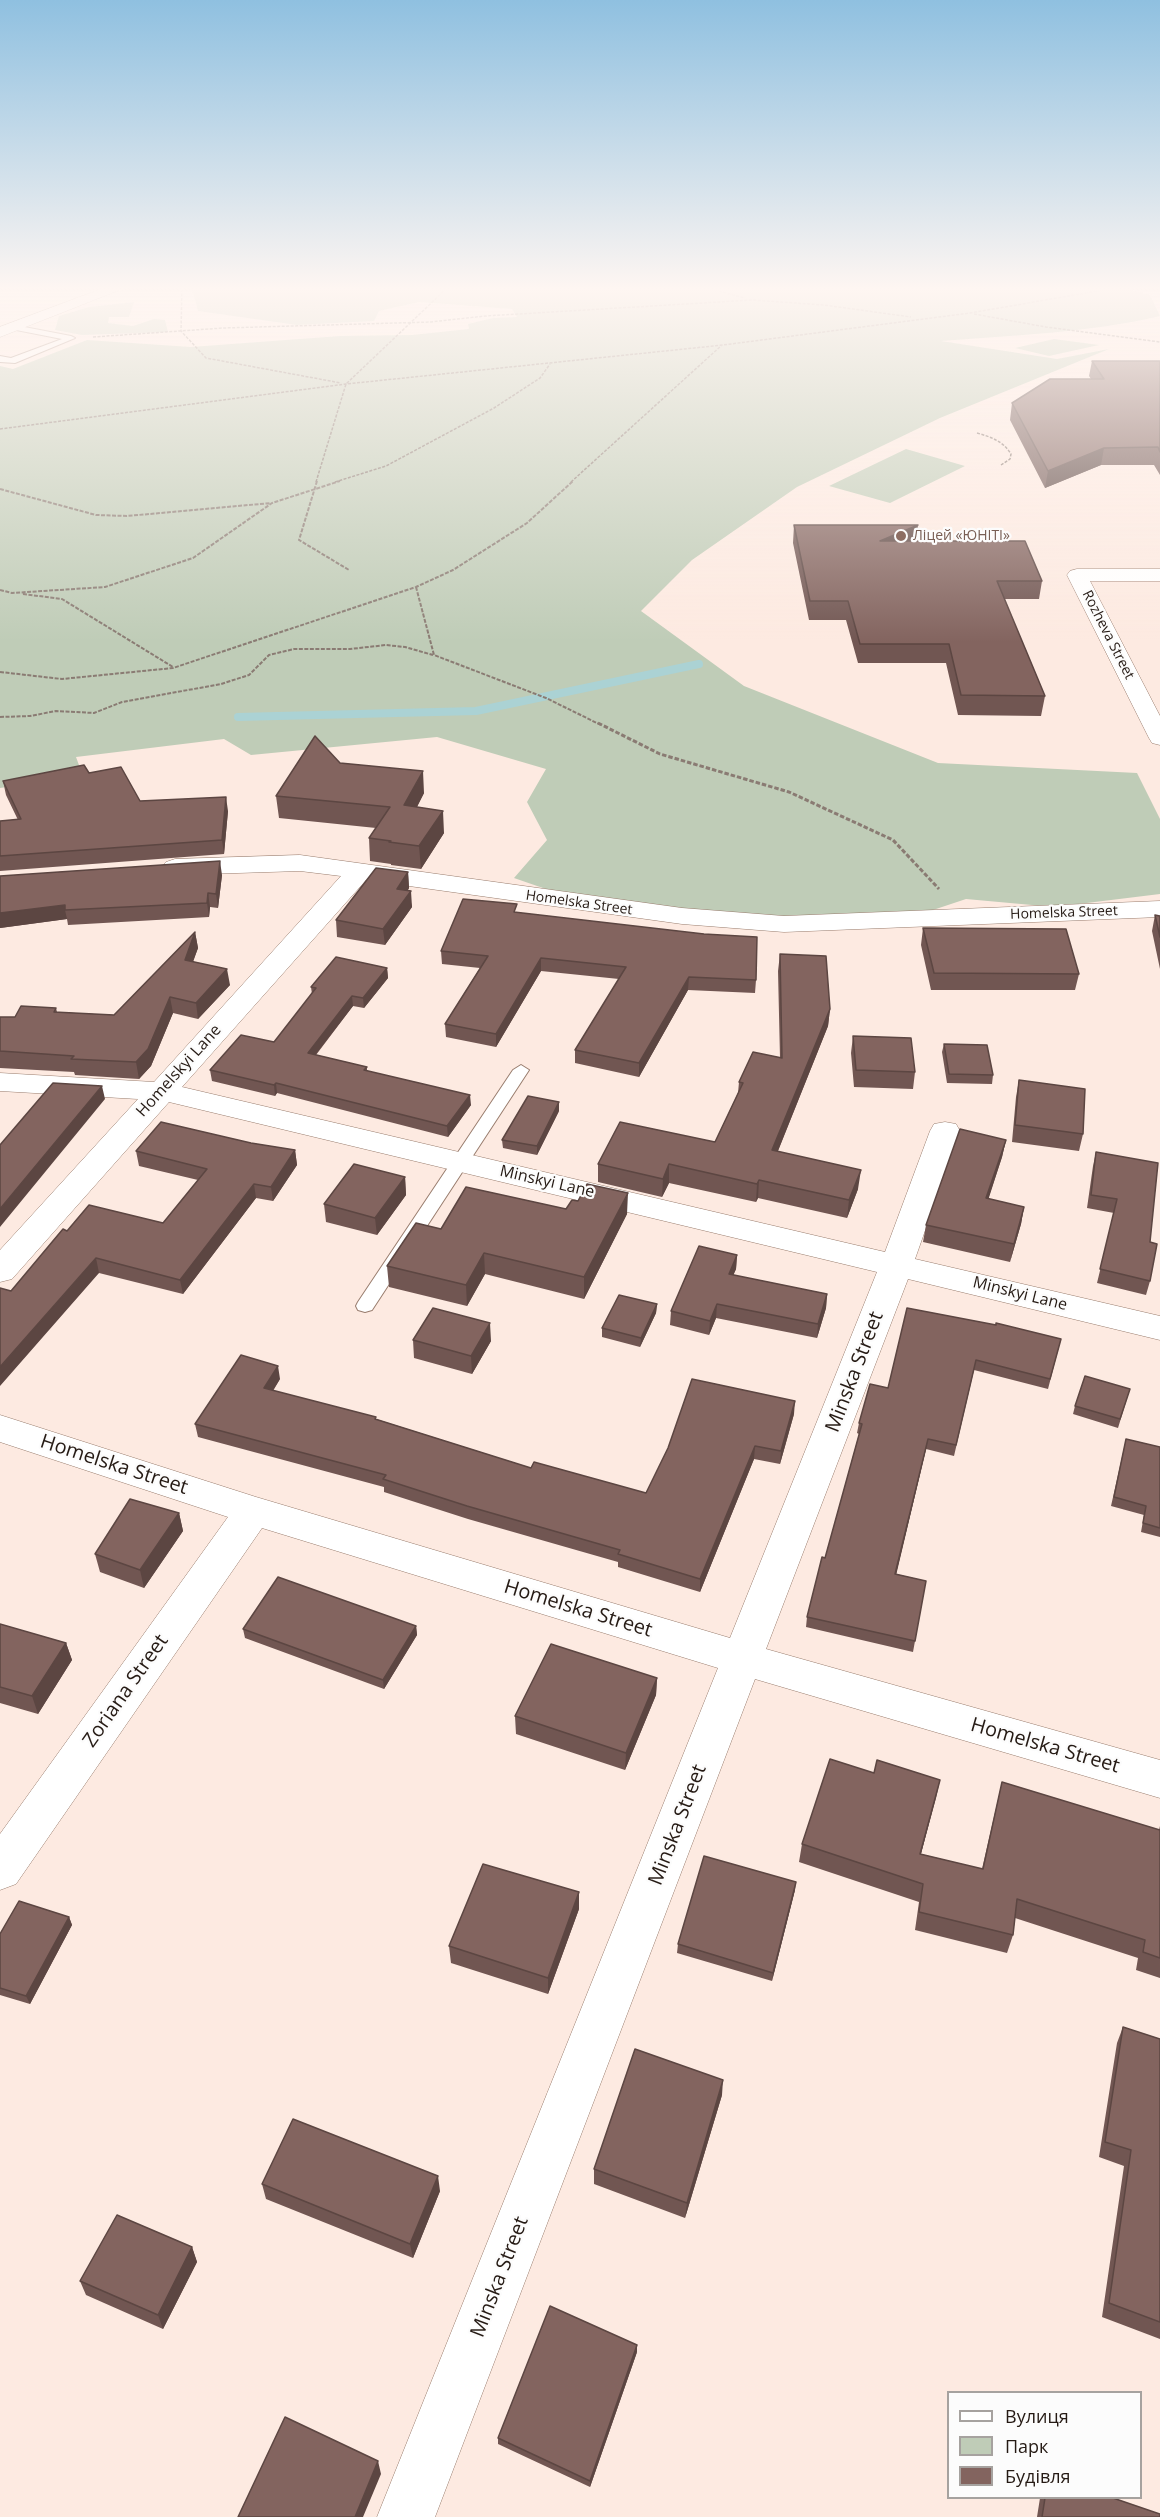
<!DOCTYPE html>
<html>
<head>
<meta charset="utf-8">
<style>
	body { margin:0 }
	#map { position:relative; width:1160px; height:2517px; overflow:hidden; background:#fdeae1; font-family:"Open Sans",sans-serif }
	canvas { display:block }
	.legend { position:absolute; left:947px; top:2391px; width:195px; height:108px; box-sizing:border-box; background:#fcfcfc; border:2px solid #a6a29f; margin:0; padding:8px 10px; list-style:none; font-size:18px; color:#251a14 }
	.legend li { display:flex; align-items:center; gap:12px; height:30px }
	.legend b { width:30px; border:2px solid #a6a29f }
</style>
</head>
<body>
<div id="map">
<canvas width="1160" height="2517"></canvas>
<ul class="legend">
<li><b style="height:8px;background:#fff"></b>Вулиця</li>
<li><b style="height:16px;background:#bfccb7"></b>Парк</li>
<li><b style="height:16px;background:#83645f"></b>Будівля</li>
</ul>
</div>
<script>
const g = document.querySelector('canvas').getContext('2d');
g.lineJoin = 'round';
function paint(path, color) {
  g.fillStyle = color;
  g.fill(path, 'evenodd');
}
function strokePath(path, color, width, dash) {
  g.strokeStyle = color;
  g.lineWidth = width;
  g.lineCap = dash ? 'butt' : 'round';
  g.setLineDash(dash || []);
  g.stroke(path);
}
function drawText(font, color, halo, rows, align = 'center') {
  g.font = font + ' "Open Sans",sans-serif';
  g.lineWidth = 4.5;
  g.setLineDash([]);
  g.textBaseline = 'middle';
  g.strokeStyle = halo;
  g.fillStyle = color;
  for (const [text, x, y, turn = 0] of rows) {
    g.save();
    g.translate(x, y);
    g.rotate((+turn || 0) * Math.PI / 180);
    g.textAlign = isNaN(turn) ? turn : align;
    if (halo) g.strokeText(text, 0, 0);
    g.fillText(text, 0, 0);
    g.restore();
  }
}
paint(new Path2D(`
	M192,289H1128L1150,295L1160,316C1089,333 1014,335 941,341L1057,359L1109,349L940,418L797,487L692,560L641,611L744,686L938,763L1137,773L1160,819V894L1054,907L966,899L915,916L782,919L569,897L514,878L547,840L527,802L546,769L437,737L251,755L224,739L76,757L83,776L0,788V366L13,369L87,340L191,347L340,336L412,335L469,329L468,324L493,318L517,317L512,309L419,302L379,311L374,321L297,325L198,311Z
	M134,302L129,317H109L108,323L133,326L154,319L165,320L168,332L82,335L55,330L59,316L89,307Z
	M1054,339L1099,345L1049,356L1015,348Z
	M906,449L965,466L890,503L829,486Z`), '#bfccb7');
strokePath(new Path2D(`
	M238,717L476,711L699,664`), '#abd2d4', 8);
const lane = new Path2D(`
	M14,325L71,336L75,338L15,363L0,362V356L11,358L62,339L11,329L10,327Z
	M521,1065L529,1070L372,1310L365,1312L358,1310L356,1306L358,1302L513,1070Z`);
const street = new Path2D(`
	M101,289H122L0,337V327Z
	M1077,569H1160V581H1090L1160,716V745L1152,743L1149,738L1067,575L1070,571Z
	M300,855L682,908L784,916L1160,901V917L784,932L682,924L366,880L182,1087L885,1252L930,1131L934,1124L945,1122L956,1124L960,1131L915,1259L1160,1316V1340L908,1279L766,1649L1160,1760V1798L755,1679L435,2517H377L718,1668L262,1528L16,1884L0,1890V1834L228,1517L0,1442V1415L256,1497L730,1638L877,1272L169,1102L12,1279L0,1282V1250L138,1099L0,1091V1073L154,1082L341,876L300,871L175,875L166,872L162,867L166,862L175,859Z`);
strokePath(lane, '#997d6e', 2);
strokePath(street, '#997d6e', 1);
strokePath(new Path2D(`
	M182,289L181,331L206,358L341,383
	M710,289L745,298
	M974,314L1046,327L1160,342
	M93,337L223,328L431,322L485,316L752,300L824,305L911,317
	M0,429L346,384L723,345L970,313L1109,289
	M977,433C991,437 1003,441 1011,454L1010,459L1001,465
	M316,482L346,384L446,289
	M335,482L386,466L494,408L540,378L550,364
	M571,482L722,345`), '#8a7b73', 1.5, [3, 1.5]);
strokePath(new Path2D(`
	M317,481L299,540L349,570
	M0,489L96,515L127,516L271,503
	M416,587L434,655L546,698L601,725
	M0,590L12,593L105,587L193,558L272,503L340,481
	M23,594L62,599L173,667
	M0,672L62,679L173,668L416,587L453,570L527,523L573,481
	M0,717L30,716L56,711L94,713L122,702L221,684L249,675L269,655L294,649H350L386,645L405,647L433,655`), '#8a7b73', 2, [4, 1.5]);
strokePath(new Path2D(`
	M598,723L660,754L789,792L893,840L939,889`), '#8a7b73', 3, [4.5, 2]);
paint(lane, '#fff');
paint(street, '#fff');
paint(new Path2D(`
	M1092,361H1160V475L1154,465H1101L1045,488L1010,420L1012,403L1091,379L1089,376Z
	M794,525L916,541L1042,581L1039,599H1004L1045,696L1041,716L958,715L946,663H858L846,620H809L793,543Z
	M340,763L424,793L417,807L444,833L421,869L391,865V864L370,861L369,838L376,828L279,818L276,796Z
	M89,773L140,801L228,811L224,854L0,871V821L18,820L6,795L3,781Z
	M408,872L409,888L408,890L412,907L385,945L337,937L336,920Z
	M222,875L218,908L210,907L209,917L68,925L67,919L0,928V876Z
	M517,913L756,980L755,993L688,990L639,1077L575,1063V1050L619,979L541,971L496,1047L446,1037L445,1024L480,968L442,964L441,951Z
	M1155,915L1160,916V969L1152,931Z
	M923,928L1079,974L1075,990H931L921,945Z
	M195,932L198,948L193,961L230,985L198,1019L173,1013L151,1066L139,1079L75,1075L74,1072L0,1068V1017H15L56,1008L57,1012L114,1015Z
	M780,954L830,1009L828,1026L778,1151L858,1189L847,1218L758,1198L756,1202L669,1183L662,1197L598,1182V1164L715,1142L738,1093L739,1082L780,1058L778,971Z
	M387,968L388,978L364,1008L353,1006L316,1055L367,1067V1071L471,1105L448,1137L277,1093L275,1096L212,1081L210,1070L274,1042L312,994L311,987Z
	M853,1036L915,1072L913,1089L854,1087L851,1053Z
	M944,1044L993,1075L992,1084L947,1083L942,1052Z
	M1019,1080L1083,1134L1079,1151L1012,1142L1016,1097Z
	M559,1111L537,1155L503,1148L502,1140Z
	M1006,1140L1002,1157L988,1199L1024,1207L1021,1224L1010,1262L923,1242L926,1225Z
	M251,1143L295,1150L297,1165L273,1201L256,1198L183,1294L99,1273L11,1291L67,1231L163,1223L198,1180L139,1166L136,1151Z
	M1096,1152L1150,1242V1281L1146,1295L1097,1283L1114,1213L1087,1208L1093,1166Z
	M405,1177L406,1195L377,1235L326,1222L324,1204Z
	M566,1209L627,1214L584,1299L485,1274L467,1306L389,1287L387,1266L441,1229Z
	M737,1255L736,1269L733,1275L827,1294L826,1308L817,1338L716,1318L709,1335L670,1325L671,1311Z
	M657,1304L656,1313L640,1347L602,1337V1328Z
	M907,1308L1061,1339L1048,1389L974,1370L954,1456L926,1449L896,1574L926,1581L913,1652L806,1627L807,1617L825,1558L859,1434L857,1433L859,1423L888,1388Z
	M413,1340L491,1341L472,1374L414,1358Z
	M280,1379L273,1391L376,1419L531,1468L646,1493L794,1414L780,1464L754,1459L700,1592L618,1567V1562L468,1519L384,1492V1487L198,1437L195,1424Z
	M1130,1389L1118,1428L1073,1414L1075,1406Z
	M1126,1439L1160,1447V1537L1141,1532L1144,1515L1111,1506Z
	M179,1513L183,1531L144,1588L100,1572L95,1554Z
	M0,1624L66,1643L72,1660L38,1714L0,1703Z
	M416,1626L417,1635L384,1689L245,1638L243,1629Z
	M657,1678L656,1695L625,1770L516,1734L515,1716Z
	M874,1773L940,1780L921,1854L982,1869L1002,1782L1159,1830L1160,1826V1978L1136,1970L1138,1958L1015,1918L1013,1935L1007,1953L915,1930L919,1902L799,1862L802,1844Z
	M795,1890L772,1981L677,1953L678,1944Z
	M579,1909L548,1994L451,1963L449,1946Z
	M69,1917L72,1925L30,2004L0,1995V1934Z
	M1123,2027L1160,2039V2339L1102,2317L1124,2166L1099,2157L1117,2043Z
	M722,2095L685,2218L594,2184V2169Z
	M262,2184L440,2191L413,2258L266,2199Z
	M192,2247L197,2262L163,2329L86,2295L80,2281Z
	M637,2352L590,2487L498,2444V2438Z
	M1040,2498H1113L1160,2517H1037Z`), '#715652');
paint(new Path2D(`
	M1104,448L1101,465L1045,488L1048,471Z
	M918,525L916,543L880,541Z
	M423,771L424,793L406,828L404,805Z
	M226,797L228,811L224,854L222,840Z
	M443,811L444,833L421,869L419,846Z
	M220,861L222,875L218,908L216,894Z
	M408,872L409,888L398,905L397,889Z
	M411,891L412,907L385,945L383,929Z
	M208,893L210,907L209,917L207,903Z
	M65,905V910L67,919L0,928V913Z
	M195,932L198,948L188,976L185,960Z
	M541,958V971L496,1047V1034Z
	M387,968L388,978L364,1008L363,998Z
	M227,969L230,985L198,1019L196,1003Z
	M689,977L688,990L639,1077V1063Z
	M352,996L353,1006L309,1063L308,1053Z
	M170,997L173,1013L151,1066L139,1079L136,1062Z
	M830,1009L828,1026L771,1168L772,1150Z
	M276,1083L277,1093L275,1096L274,1085Z
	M102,1086L105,1099L0,1227V1209Z
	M470,1095L471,1105L448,1137L447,1126Z
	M559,1102V1111L537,1155V1146Z
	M1006,1140L1002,1157L983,1216L986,1198Z
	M295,1150L297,1165L273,1201L271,1187Z
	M669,1164V1183L662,1197L663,1179Z
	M861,1170L858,1189L847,1218L849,1200Z
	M405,1177L406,1195L377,1235L375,1218Z
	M759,1180L758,1198L756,1202L757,1184Z
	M254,1184L256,1198L183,1294L180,1280Z
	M628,1193L627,1214L584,1299V1277Z
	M1024,1207L1021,1224L1010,1262L1014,1244Z
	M484,1253L485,1274L467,1306L466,1285Z
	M737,1255L736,1269L728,1288L729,1274Z
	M96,1258L99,1273L0,1386V1367Z
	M827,1294L826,1308L817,1338L818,1324Z
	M657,1304L656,1313L640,1347L641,1338Z
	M717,1304L716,1318L709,1335L710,1321Z
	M490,1323L491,1341L472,1374L471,1356Z
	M278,1366L280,1379L266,1401L264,1388Z
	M795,1401L794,1414L780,1464L781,1451Z
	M928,1439L926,1449L894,1584L895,1574Z
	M755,1446L754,1459L700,1592V1579Z
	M179,1513L183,1531L144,1588L140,1570Z
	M416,1626L417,1635L384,1689L383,1680Z
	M66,1643L72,1660L38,1714L32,1696Z
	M657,1678L656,1695L625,1770L626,1753Z
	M940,1780L936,1798L916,1872L920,1854Z
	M796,1882L795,1890L772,1981L773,1973Z
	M579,1892V1909L548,1994V1978Z
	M69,1917L72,1925L30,2004L26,1996Z
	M723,2080L722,2095L685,2218L687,2203Z
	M438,2176L440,2191L413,2258L410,2244Z
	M192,2247L197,2262L163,2329L158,2315Z
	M637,2345V2352L590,2487V2481Z
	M378,2461L381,2474L363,2517H355Z`), '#5c4642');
const building = new Path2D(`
	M1092,361H1160V452L1158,447L1104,448L1048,471L1012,403L1050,379H1104Z
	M794,525H918L880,541H1025L1042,581H997L1045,696L961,695L949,644H860L848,601H810Z
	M315,736L340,763L423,771L404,805L443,811L419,846L389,842L391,841L369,838L390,807L276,796Z
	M84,765L89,773L121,767L140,801L226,797L222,840L0,856V821L21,819L3,781Z
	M220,861L216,894L208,893L207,903L65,910V905L0,913V876Z
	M376,868L408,872L397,889L411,891L383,929L336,920Z
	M463,899L517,904L514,912L704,934L757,937L756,980L689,977L639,1063L575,1050L626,967L541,958L496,1034L445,1024L488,956L441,951Z
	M1155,915L1160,916V937Z
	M923,928L1066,929L1079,974L934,973Z
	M195,932L185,960L227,969L196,1003L170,997L148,1049L136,1062L71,1059L74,1056L0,1051V1017H15L21,1006L56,1008L54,1012L114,1015Z
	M780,954L826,956L830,1009L772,1150L861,1170L849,1200L759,1180L757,1184L669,1164L663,1179L598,1164L620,1122L715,1142L743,1083L739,1082L753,1052L782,1058Z
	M336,957L387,968L363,998L352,996L308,1053L367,1067L364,1070L470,1095L447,1126L276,1083L274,1085L210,1070L241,1035L274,1042L316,988L311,987Z
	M853,1036L911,1038L915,1072L856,1070Z
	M944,1044L987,1045L993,1075L949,1074Z
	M1019,1080L1085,1089L1083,1134L1015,1125Z
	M53,1083L102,1086L0,1209V1145Z
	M528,1096L559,1102L537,1146L502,1140Z
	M161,1122L251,1143L295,1150L271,1187L254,1184L180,1280L96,1258L0,1367V1288L11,1291L63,1229L67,1231L89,1205L163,1223L207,1169L136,1151Z
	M960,1129L1006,1140L986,1198L1024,1207L1014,1244L926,1225Z
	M1096,1152L1158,1163L1150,1242L1157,1244L1150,1281L1100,1269L1117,1199L1091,1195Z
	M354,1164L405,1177L375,1218L324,1204Z
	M587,1184L628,1193L584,1277L484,1253L466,1285L387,1266L416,1223L441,1229L466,1187L566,1209L572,1200L578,1201Z
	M699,1246L737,1255L729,1274L827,1294L818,1324L717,1304L710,1321L671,1311Z
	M619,1295L657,1304L641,1338L602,1328Z
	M433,1308L490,1323L471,1356L413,1340Z
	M907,1308L996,1325V1323L1061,1339L1050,1379L976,1360L956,1445L928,1439L895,1574L926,1581L915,1641L807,1617L822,1557L825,1558L862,1424L859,1423L870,1384L888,1388Z
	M241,1355L278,1366L264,1388L376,1417L375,1419L531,1468L534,1462L646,1493L668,1448L692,1379L795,1401L781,1451L755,1446L700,1579L618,1554L620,1550L467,1506L383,1479L386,1475L195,1424Z
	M1085,1376L1130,1389L1120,1419L1075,1406Z
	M1126,1439L1160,1447V1528L1143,1523L1146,1506L1114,1497Z
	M130,1499L179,1513L140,1570L95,1554Z
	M278,1577L416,1626L383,1680L243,1629Z
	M0,1624L66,1643L32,1696L0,1687Z
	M551,1644L657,1678L626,1753L515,1716Z
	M830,1759L874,1773L877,1760L940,1780L920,1854L983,1869L1002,1782L1160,1830V1958L1143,1952L1145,1940L1017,1899L1013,1935L919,1912L923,1884L802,1844Z
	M704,1856L796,1882L773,1973L678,1944Z
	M483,1864L579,1892L548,1978L449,1946Z
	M19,1901L69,1917L26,1996L0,1988V1934Z
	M1123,2027L1160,2039V2322L1109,2303L1131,2150L1105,2142Z
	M635,2049L723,2080L687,2203L594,2169Z
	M293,2119L438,2176L410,2244L262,2184Z
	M117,2215L192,2247L158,2315L80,2281Z
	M550,2306L637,2345L590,2481L498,2438Z
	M285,2417L378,2461L355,2517H238Z
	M1045,2498H1113L1160,2514V2517H1042Z`);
paint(building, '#83645f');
strokePath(building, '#5c4642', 1.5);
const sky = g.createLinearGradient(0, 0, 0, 642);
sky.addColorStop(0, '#8fc0e0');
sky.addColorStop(0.45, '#fef6f2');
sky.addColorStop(1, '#fef6f200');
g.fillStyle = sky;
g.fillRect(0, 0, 1160, 642);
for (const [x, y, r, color] of [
	[901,536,6,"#8d6e63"]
]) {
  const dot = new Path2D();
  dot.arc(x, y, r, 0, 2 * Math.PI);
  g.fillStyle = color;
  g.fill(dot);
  strokePath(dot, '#fcfcfc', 2);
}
drawText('14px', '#785e54', '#fcfcfc', [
	["Ліцей «ЮНІТІ»",913,536]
], 'left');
drawText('14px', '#251a14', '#fcfcfc', [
	["Rozheva Street",1108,635,63],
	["Homelska Street",579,903,8],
	["Homelska Street",1064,913,-2]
]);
drawText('16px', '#251a14', '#fcfcfc', [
	["Homelskyi Lane",179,1071,-48],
	["Minskyi Lane",547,1182,13],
	["Minskyi Lane",1020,1294,14]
]);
drawText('20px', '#251a14', '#fcfcfc', [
	["Minska Street",855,1372,-69],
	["Homelska Street",114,1465,18],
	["Homelska Street",578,1609,17],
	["Zoriana Street",126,1691,-55],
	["Homelska Street",1045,1746,16],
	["Minska Street",678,1825,-69],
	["Minska Street",500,2277,-69]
]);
</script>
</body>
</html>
